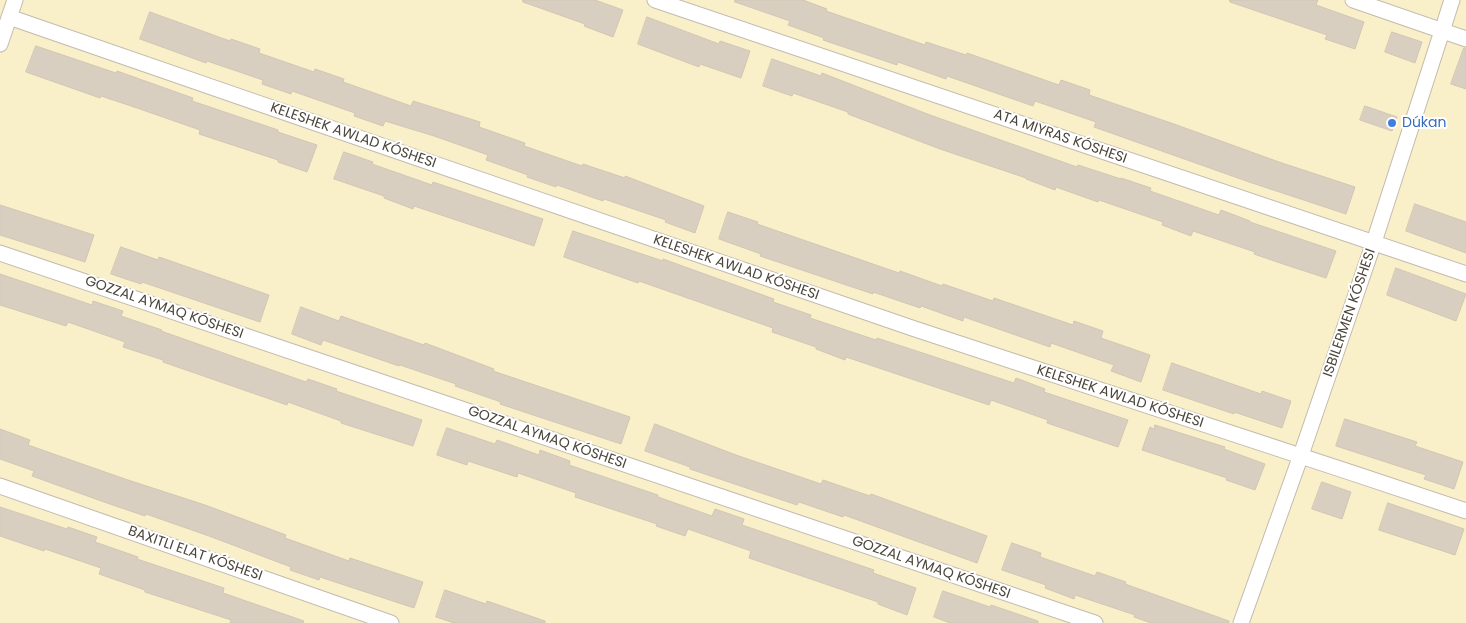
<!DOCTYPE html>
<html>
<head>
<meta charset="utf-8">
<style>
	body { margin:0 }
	canvas { display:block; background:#f6f3ec }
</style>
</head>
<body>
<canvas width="1466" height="623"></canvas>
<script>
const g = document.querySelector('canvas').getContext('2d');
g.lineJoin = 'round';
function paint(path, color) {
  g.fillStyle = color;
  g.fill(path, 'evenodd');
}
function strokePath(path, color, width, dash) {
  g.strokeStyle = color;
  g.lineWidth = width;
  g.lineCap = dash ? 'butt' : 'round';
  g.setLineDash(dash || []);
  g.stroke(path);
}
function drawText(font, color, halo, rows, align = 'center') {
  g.font = font + ' Poppins,sans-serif';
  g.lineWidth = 4;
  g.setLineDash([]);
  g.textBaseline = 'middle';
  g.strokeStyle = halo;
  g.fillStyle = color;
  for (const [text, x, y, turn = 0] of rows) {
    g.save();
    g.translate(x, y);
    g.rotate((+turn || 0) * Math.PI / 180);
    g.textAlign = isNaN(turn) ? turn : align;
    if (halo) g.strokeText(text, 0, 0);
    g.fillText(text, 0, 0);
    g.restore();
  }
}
paint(new Path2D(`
	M0,0H1466V623H0Z`), '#f9efc9');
const building = new Path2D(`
	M523,0H595L623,10L613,37L584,26L585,24L523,2Z
	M735,0H803L827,9L826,11L925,45L926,42L966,55L967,53L1059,85L1061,80L1090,90L1089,95L1174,124L1279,162L1355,187L1346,214L1252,183L1094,127L1096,122L1035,101L1033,106L947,76L946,79L898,62L897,65L823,40L824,38L788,25L790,21L735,2Z
	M1230,0H1318L1316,5L1364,22L1355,49L1325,39L1327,35L1230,2Z
	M150,12L230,41L231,39L260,49L259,53L314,72L315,69L344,79L343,82L411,106L413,101L480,122L479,127L525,143L524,146L582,166L583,164L625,178V176L704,206L695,233L665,222L666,220L604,199L603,201L557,185L556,187L527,177L528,175L486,160L488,155L434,136L385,121L383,126L354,116L355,113L292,91L291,94L262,84L263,80L207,61L206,63L140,39Z
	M647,17L719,44L720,41L750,51L741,78L700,64L699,67L638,44Z
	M1392,32L1422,42L1415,63L1385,52Z
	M36,46L116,73L117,71L193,98L192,101L278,130V132L317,145L307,172L278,162V160L199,134L200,130L137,108L101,96L100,98L26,72Z
	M1464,48H1466V89L1451,84Z
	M772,59L821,76L822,73L930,115L1077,167L1078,165L1121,179V178L1151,188L1150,191L1219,215L1221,210L1250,221V222L1336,251L1326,278L1283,264L1254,254L1255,252L1193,231L1191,236L1162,225L1163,222L1099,200L1098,202L1056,187L1055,190L1026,179V178L940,149L848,114V112L793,93L792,96L763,86Z
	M1365,106L1397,117L1392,131L1360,120Z
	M344,152L373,162L372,164L432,185L433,182L543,219L534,246L414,206L413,209L384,198V196L334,179Z
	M1415,204L1466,222V253L1406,231Z
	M0,205L94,235L85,262L0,235Z
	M728,212L758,222L757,224L899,273L900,271L942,286L943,284L993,301L994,298L1073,325L1074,321L1103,331L1101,338L1150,355L1141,382L1111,371L1114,365L1051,343L1050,347L964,317L963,321L921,306L920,308L873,292V294L760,256L761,254L719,239Z
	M573,231L663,261V259L774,299L773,302L811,315L810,318L876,340L877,338L1014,383L1016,378L1045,389L1044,392L1128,420L1118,447L1047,423L1048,420L991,400L989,405L846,357L845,360L816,349V347L772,332L773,328L639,281L638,283L564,257Z
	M121,247L158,260L159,257L269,295L260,322L142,282L141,284L111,274Z
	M1396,268L1466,294L1456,321L1387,295Z
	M0,274L92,305L93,301L123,311L121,316L162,330L161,331L306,382L308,379L337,389L336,391L422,420L413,446L341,423V421L288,402L287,405L163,362V360L123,347L125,342L68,322L66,326L0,305Z
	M301,307L339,321L341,316L424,345L425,343L494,369L493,371L630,417L621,444L500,404L501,402L455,386L456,384L400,365L399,366L323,340L321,345L292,334Z
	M1172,363L1261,394L1262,391L1291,401L1282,428L1234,412V414L1163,390Z
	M1345,419L1417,442L1415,446L1463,462L1454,489L1424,479L1426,475L1336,446Z
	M655,424L736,455L821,484L823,480L870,496L871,494L987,536L977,563L844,515L843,517L799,502L797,505L690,469V467L645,451Z
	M1155,425L1225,447L1224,449L1265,464L1255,490L1226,480L1227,478L1142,450L1150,427L1154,429Z
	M447,428L495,444L497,440L539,455L540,450L570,461L569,465L658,495V497L712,516L715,509L744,519L742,525L874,570L873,573L916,588L907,615L878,604V602L749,558L751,551L688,529L685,536L656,526L657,524L575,497L576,493L518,473L517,477L468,461L467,465L437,455Z
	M0,429L30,440L28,445L125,479L205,505L286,535L285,538L349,561L350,558L423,582L414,608L320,577L319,580L290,570L291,567L209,536L146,514L145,516L104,502L32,476L34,471L0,459Z
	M1322,482L1351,492L1342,519L1312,509Z
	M1388,503L1464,529L1455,555L1379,530Z
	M0,507L67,529L68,527L97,537L95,542L138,557L137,559L224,588L223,593L304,621L303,623H230L231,620L145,592V590L99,574L101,568L45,549L44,551L0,536Z
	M1012,543L1041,553L1040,557L1095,576L1097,572L1126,582L1125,584L1229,621V623H1151L1134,617L1135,615L1075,595L1074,599L1045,588L1046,585L1002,570Z
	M445,590L486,604L487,601L545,621V623H454L436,617Z
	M943,591L990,607L991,605L1038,621V623H950L934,617Z`);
paint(building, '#d8cfc1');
strokePath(building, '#d3c7b4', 1);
const minor = new Path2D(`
	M655,0L1466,274
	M1353,0L1466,39
	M9,17C311,121 613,227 915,329C1099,391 1283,449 1466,511
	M0,44L15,0
	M0,253L1095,623
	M0,486L391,623
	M1241,623L1301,455L1374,242L1452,0`);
strokePath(minor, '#c2bbae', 17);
strokePath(minor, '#fff', 15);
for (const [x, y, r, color] of [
	[1392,123,5,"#3f7fe0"]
]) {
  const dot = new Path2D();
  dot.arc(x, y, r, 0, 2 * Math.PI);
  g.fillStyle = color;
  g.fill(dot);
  strokePath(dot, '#fff', 2);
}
drawText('14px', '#366cbe', '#fff', [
	["Dúkan",1402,123]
], 'left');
drawText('14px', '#4b4439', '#fff', [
	["KELESHEK AWLAD KÓSHESI",353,136,19],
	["ATA MIYRAS KÓSHESI",1060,137,19],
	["KELESHEK AWLAD KÓSHESI",736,268,19],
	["GOZZAL AYMAQ KÓSHESI",164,308,19],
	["ISBILERMEN KÓSHESI",1350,313,-71],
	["KELESHEK AWLAD KÓSHESI",1120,397,18],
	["GOZZAL AYMAQ KÓSHESI",547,438,19],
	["BAXITLI ELAT KÓSHESI",195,554,19],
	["GOZZAL AYMAQ KÓSHESI",931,568,19]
]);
</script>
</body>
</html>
